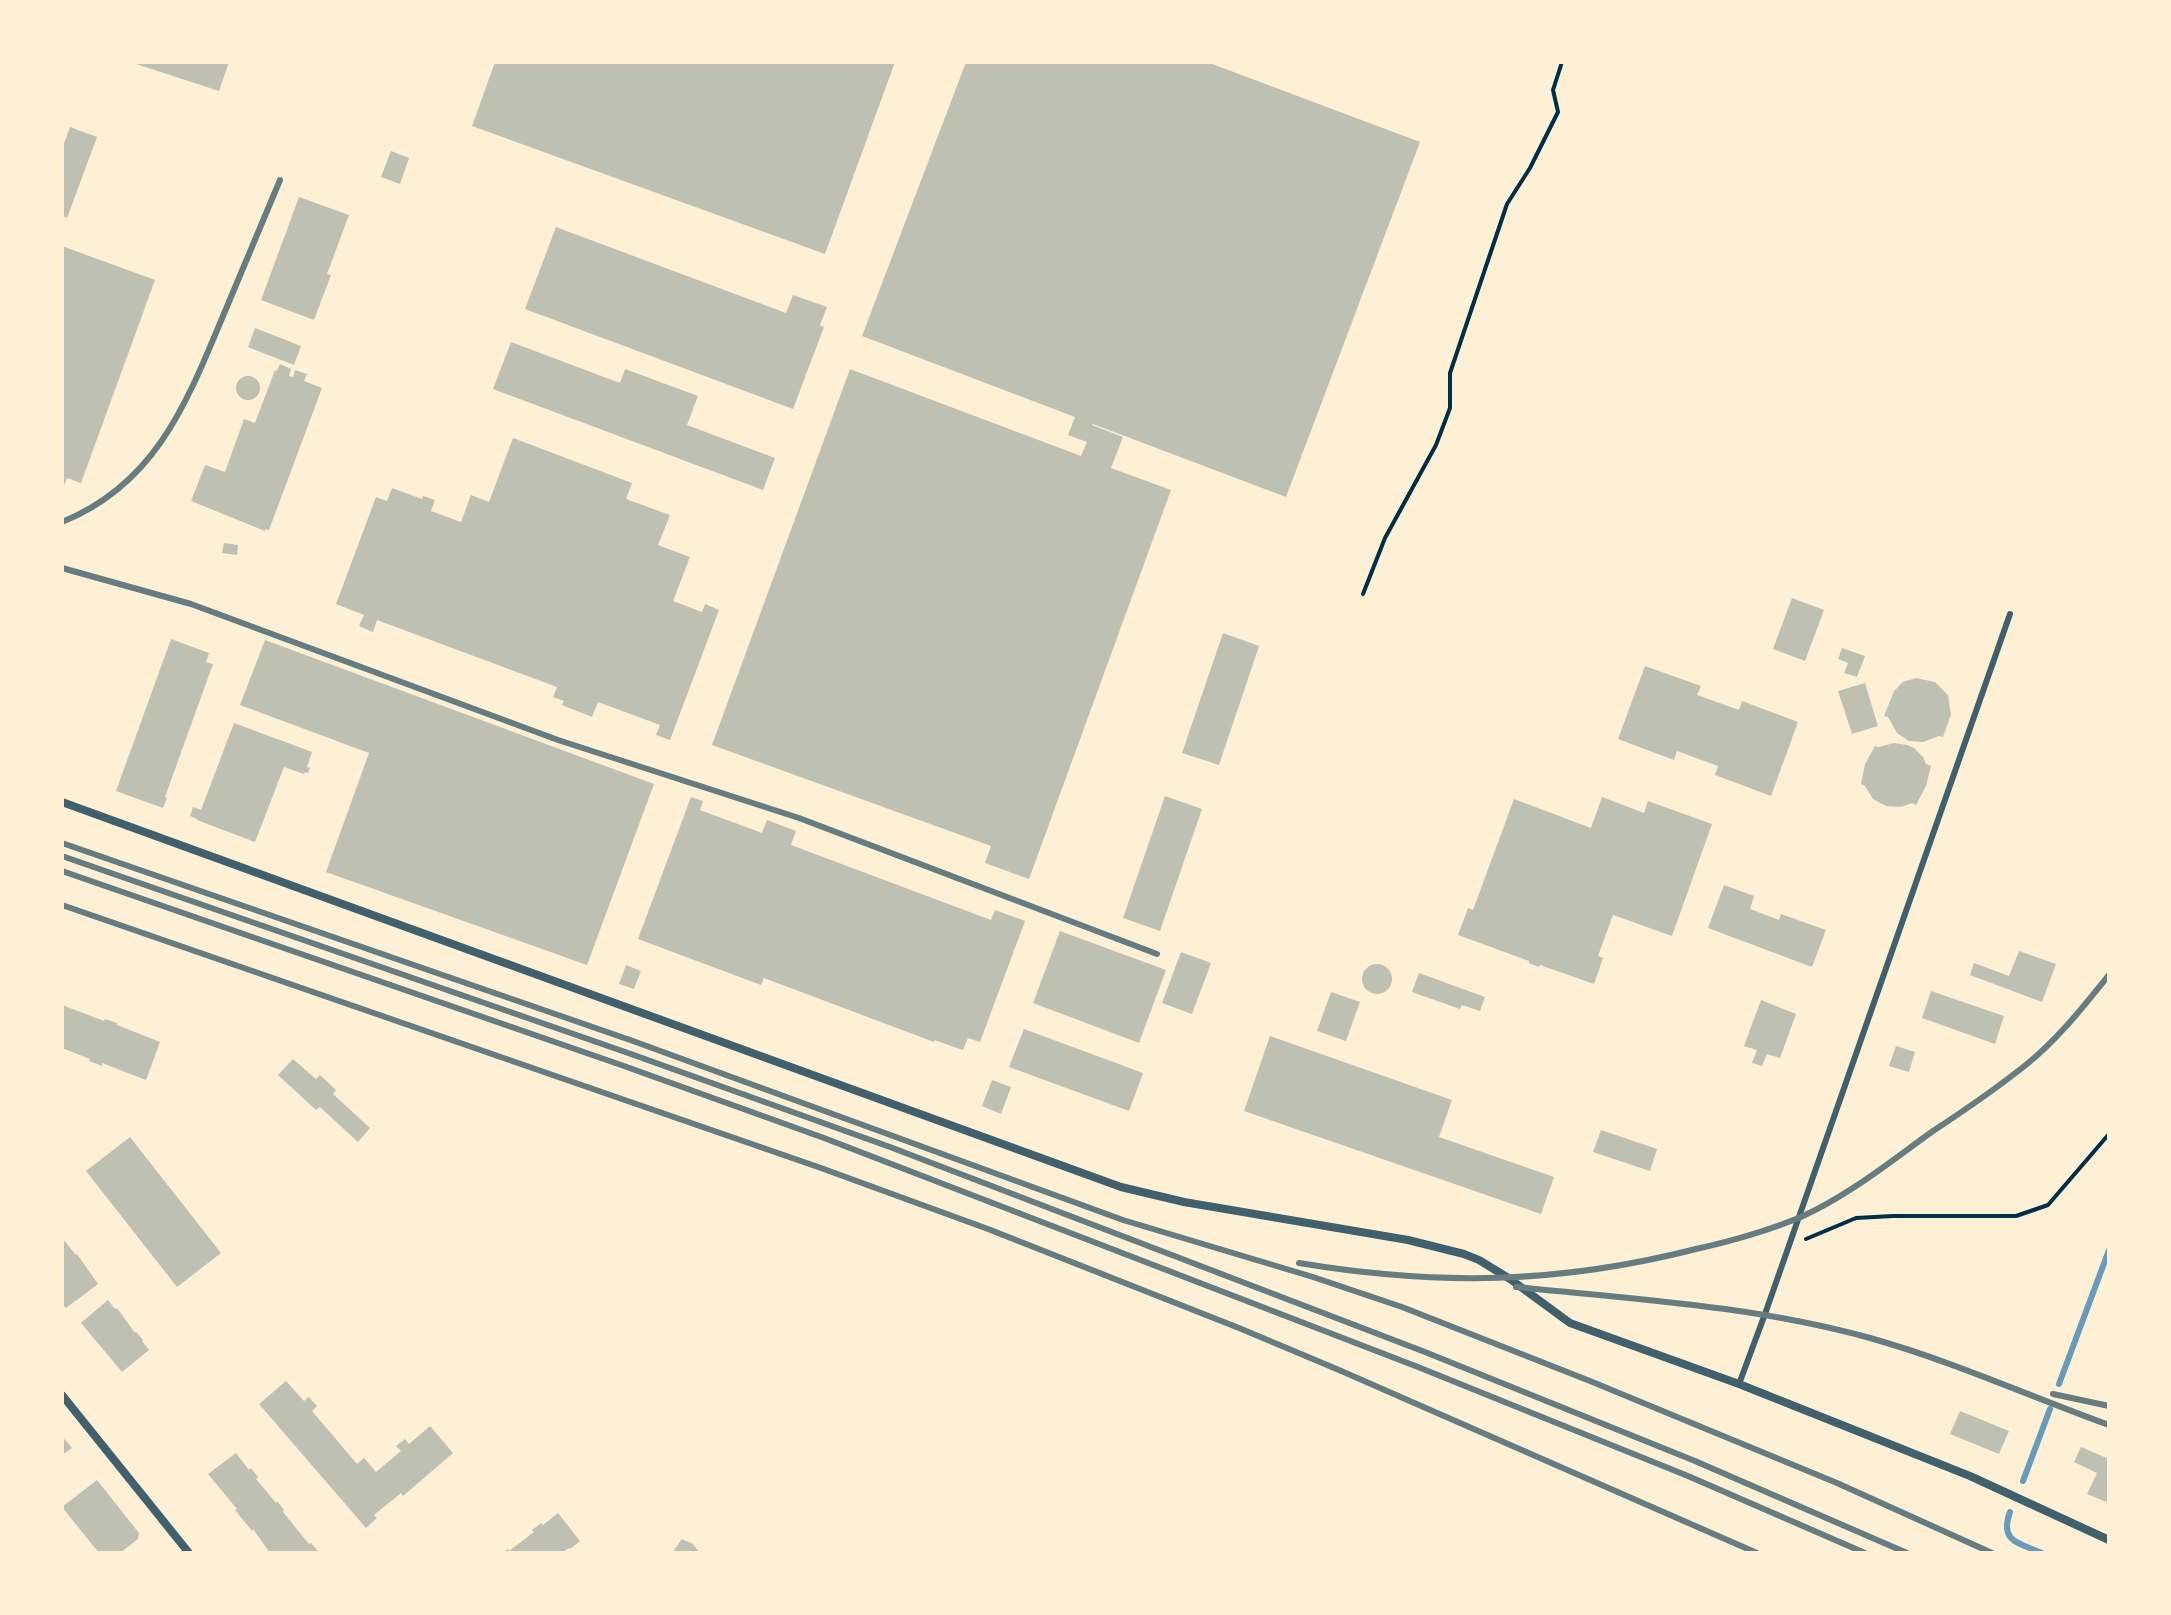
<!DOCTYPE html>
<html>
<head>
<meta charset="utf-8">
<style>
	body { margin:0 }
	#map { position:relative; width:2171px; height:1615px; overflow:hidden; background:#fdf0d5; font-family:"PT Sans",sans-serif }
	canvas { display:block }
	.frame { position:absolute; inset:0; border:64px solid #fdf0d5; pointer-events:none }
</style>
</head>
<body>
<div id="map">
<canvas width="2171" height="1615"></canvas>
<div class="frame"></div>
</div>
<script>
const g = document.querySelector('canvas').getContext('2d');
g.lineJoin = 'round';
function strokePath(path, color, width, dash) {
  g.strokeStyle = color;
  g.lineWidth = width;
  g.lineCap = dash ? 'butt' : 'round';
  g.setLineDash(dash || []);
  g.stroke(path);
}
function paint(path, color) {
  g.fillStyle = color;
  g.fill(path, 'evenodd');
}
strokePath(new Path2D(`
	M2059,1384L2109,1250
	M2023,1481L2050,1409
	M2010,1512C1999,1542 2019,1543 2042,1553`), '#669bbc', 6);
paint(new Path2D(`
	M130,62H229L219,91Z
	M495,62H895L825,254L472,126Z
	M966,62H1207L1420,142L1286,497L1093,424L1092,425L1123,437L1111,468L1171,490L1029,879L985,863L991,846L712,745L850,369L1081,456L1087,442L1068,435L1075,417L862,336Z
	M70,127L97,137L67,218L62,216V149Z
	M391,151L409,158L400,184L381,177Z
	M299,197L349,215L327,274L331,275L314,320L261,300Z
	M556,227L786,313L793,295L827,307L820,325L824,327L793,409L525,309Z
	M62,246L155,280L81,483L67,478L62,491Z
	M255,328L301,346L294,365L248,347Z
	M511,342L620,383L625,369L698,396L687,425L775,458L763,490L493,389Z
	M280,364L291,369L289,376L293,377L295,370L307,374L304,381L322,388L269,530L265,529V531L191,501L205,465L225,472L244,419L255,423L275,370L277,371Z
	M236 388a12 12 0 1 1 24 0a12 12 0 1 1-24 0Z
	M513,438L632,483L626,499L670,515L658,545L690,557L673,601L702,612L705,604L719,610L670,740L656,735L660,725L598,702L592,717L562,705L564,701L553,697L557,687L377,620L373,632L359,626L364,615L336,604L376,497L387,501L392,488L422,499L423,496L435,500L431,511L461,522L471,495L489,502Z
	M224,543L238,545L237,555L222,553Z
	M1792,598L1824,610L1805,661L1773,649Z
	M1223,633L1259,646L1219,765L1182,753Z
	M171,639L209,653L206,662L213,664L165,797L167,798L163,808L116,791Z
	M265,640L654,784L587,965L326,872L369,753L240,705Z
	M1842,648L1865,656L1857,677L1844,673L1848,663L1838,659Z
	M1645,666L1701,686L1697,695L1739,710L1742,701L1798,722L1771,796L1715,775L1718,766L1677,751L1674,760L1618,739Z
	M1916,678L1935,682L1948,695L1951,714L1943,737L1939,736L1923,742L1909,741L1897,733L1888,717L1884,716L1894,691L1903,682Z
	M1865,683L1878,726L1852,734L1838,691Z
	M234,723L312,752L307,767L310,768L308,773L305,772L304,774L284,767L255,842L197,820V819L190,816L193,807L201,810Z
	M1894,743L1907,745L1914,748L1923,757L1926,764L1931,766L1926,786L1916,805L1912,803L1901,807L1886,806L1873,799L1865,786L1861,784L1865,764L1875,746L1879,747Z
	M1165,796L1202,809L1160,931L1123,918Z
	M691,797L703,801L700,810L762,833L767,820L796,831L791,845L991,920L995,910L1025,921L980,1042L968,1038L963,1050L934,1040V1042L764,978L761,985L638,939Z
	M1602,797L1644,813L1648,801L1712,824L1672,936L1613,915L1598,956L1603,958L1594,984L1540,965L1539,967L1529,963V961L1458,935L1468,908L1473,910L1514,799L1591,828Z
	M1724,885L1754,896L1750,909L1779,920L1781,914L1826,930L1812,967L1708,928Z
	M1060,931L1166,970L1139,1043L1033,1003Z
	M2019,951L2056,964L2042,1002L1970,975L1974,963L2009,976Z
	M1181,952L1211,963L1192,1014L1162,1003Z
	M1362 979a15 15 0 1 1 30 0a15 15 0 1 1-30 0Z
	M626,965L641,971L634,989L619,984Z
	M1419,973L1485,997L1480,1011L1462,1005L1460,1009L1412,992Z
	M1931,991L2004,1016L1995,1044L1922,1018Z
	M1331,992L1360,1002L1346,1041L1317,1031Z
	M1761,1000L1796,1014L1780,1058L1767,1054L1762,1066L1752,1063L1757,1050L1744,1046Z
	M62,1005L104,1021L105,1019L117,1023V1025L160,1042L146,1080L102,1063V1066L89,1061L90,1059L62,1048Z
	M1024,1029L1143,1073L1129,1111L1009,1067Z
	M1270,1036L1452,1100L1439,1137L1554,1177L1541,1214L1244,1111Z
	M1896,1046L1915,1052L1909,1072L1889,1066Z
	M293,1059L316,1079L320,1075L336,1090L333,1094L370,1128L358,1142L320,1107L316,1110L278,1075Z
	M992,1080L1011,1087L1001,1114L982,1106Z
	M1601,1130L1657,1149L1650,1171L1593,1152Z
	M130,1137L221,1253L177,1287L86,1171Z
	M62,1238L76,1255L77,1254L98,1284L66,1308L62,1304Z
	M108,1300L115,1309L117,1308L135,1333L136,1332L143,1340L142,1341L149,1350L122,1372L81,1323Z
	M286,1381L304,1401L309,1397L317,1406L312,1411L357,1464L364,1458L376,1472L401,1451L396,1446L405,1439L409,1444L430,1426L453,1453L403,1496L401,1493L374,1515L377,1518L366,1528L259,1404Z
	M1960,1411L2009,1431L1999,1454L1950,1434Z
	M62,1436L72,1448L62,1455Z
	M2081,1447L2109,1459V1503L2087,1494L2097,1473L2074,1462Z
	M236,1453L249,1470L251,1468L258,1477L256,1479L276,1503L277,1501L284,1510L283,1512L309,1544L311,1543L318,1551L316,1553H270L253,1529L252,1531L235,1510L237,1509L208,1474Z
	M97,1480L139,1533L138,1539L120,1553H99L62,1507Z
	M558,1513L580,1541L570,1549L569,1548L561,1553H502L508,1549L509,1551L534,1532L532,1530L541,1523L543,1525Z
	M682,1539L693,1544L700,1553H672Z`), '#bec0b2');
strokePath(new Path2D(`
	M1363,594L1385,538L1436,445L1450,408V373L1507,204L1530,168L1558,112L1553,90L1562,62
	M1806,1239L1856,1218L1893,1216H2016L2048,1205L2109,1134`), '#003049', 4);
strokePath(new Path2D(`
	M1739,1384L1765,1314L2010,614`), '#3f606c', 6);
strokePath(new Path2D(`
	M62,802L1121,1187L1184,1202L1408,1240L1464,1254L1479,1260L1510,1279L1570,1323L1739,1384L1970,1476L2109,1540
	M62,1395L189,1553`), '#3f606c', 8);
strokePath(new Path2D(`
	M62,522C156,484 187,402 223,316C242,271 261,225 280,180
	M62,568L191,604L558,740L799,818L1157,954
	M62,843L633,1041L1123,1220L1313,1277L1402,1307L1590,1381L1837,1483L1992,1553
	M62,856L631,1054L890,1147L1425,1352L1695,1461L1907,1553
	M62,871L624,1066L824,1138L1418,1367L1688,1476L1865,1553
	M62,905L821,1168L988,1229L1239,1328L1339,1370L1757,1553
	M1299,1263C1438,1286 1559,1284 1696,1249C1732,1241 1767,1231 1801,1217C1848,1196 1891,1161 1933,1131C1965,1110 1997,1088 2027,1064C2058,1039 2084,1006 2109,975
	M1516,1287C1635,1299 1754,1306 1870,1338C1952,1361 2029,1396 2109,1425
	M2053,1394L2109,1406`), '#657d81', 6);
</script>
</body>
</html>
